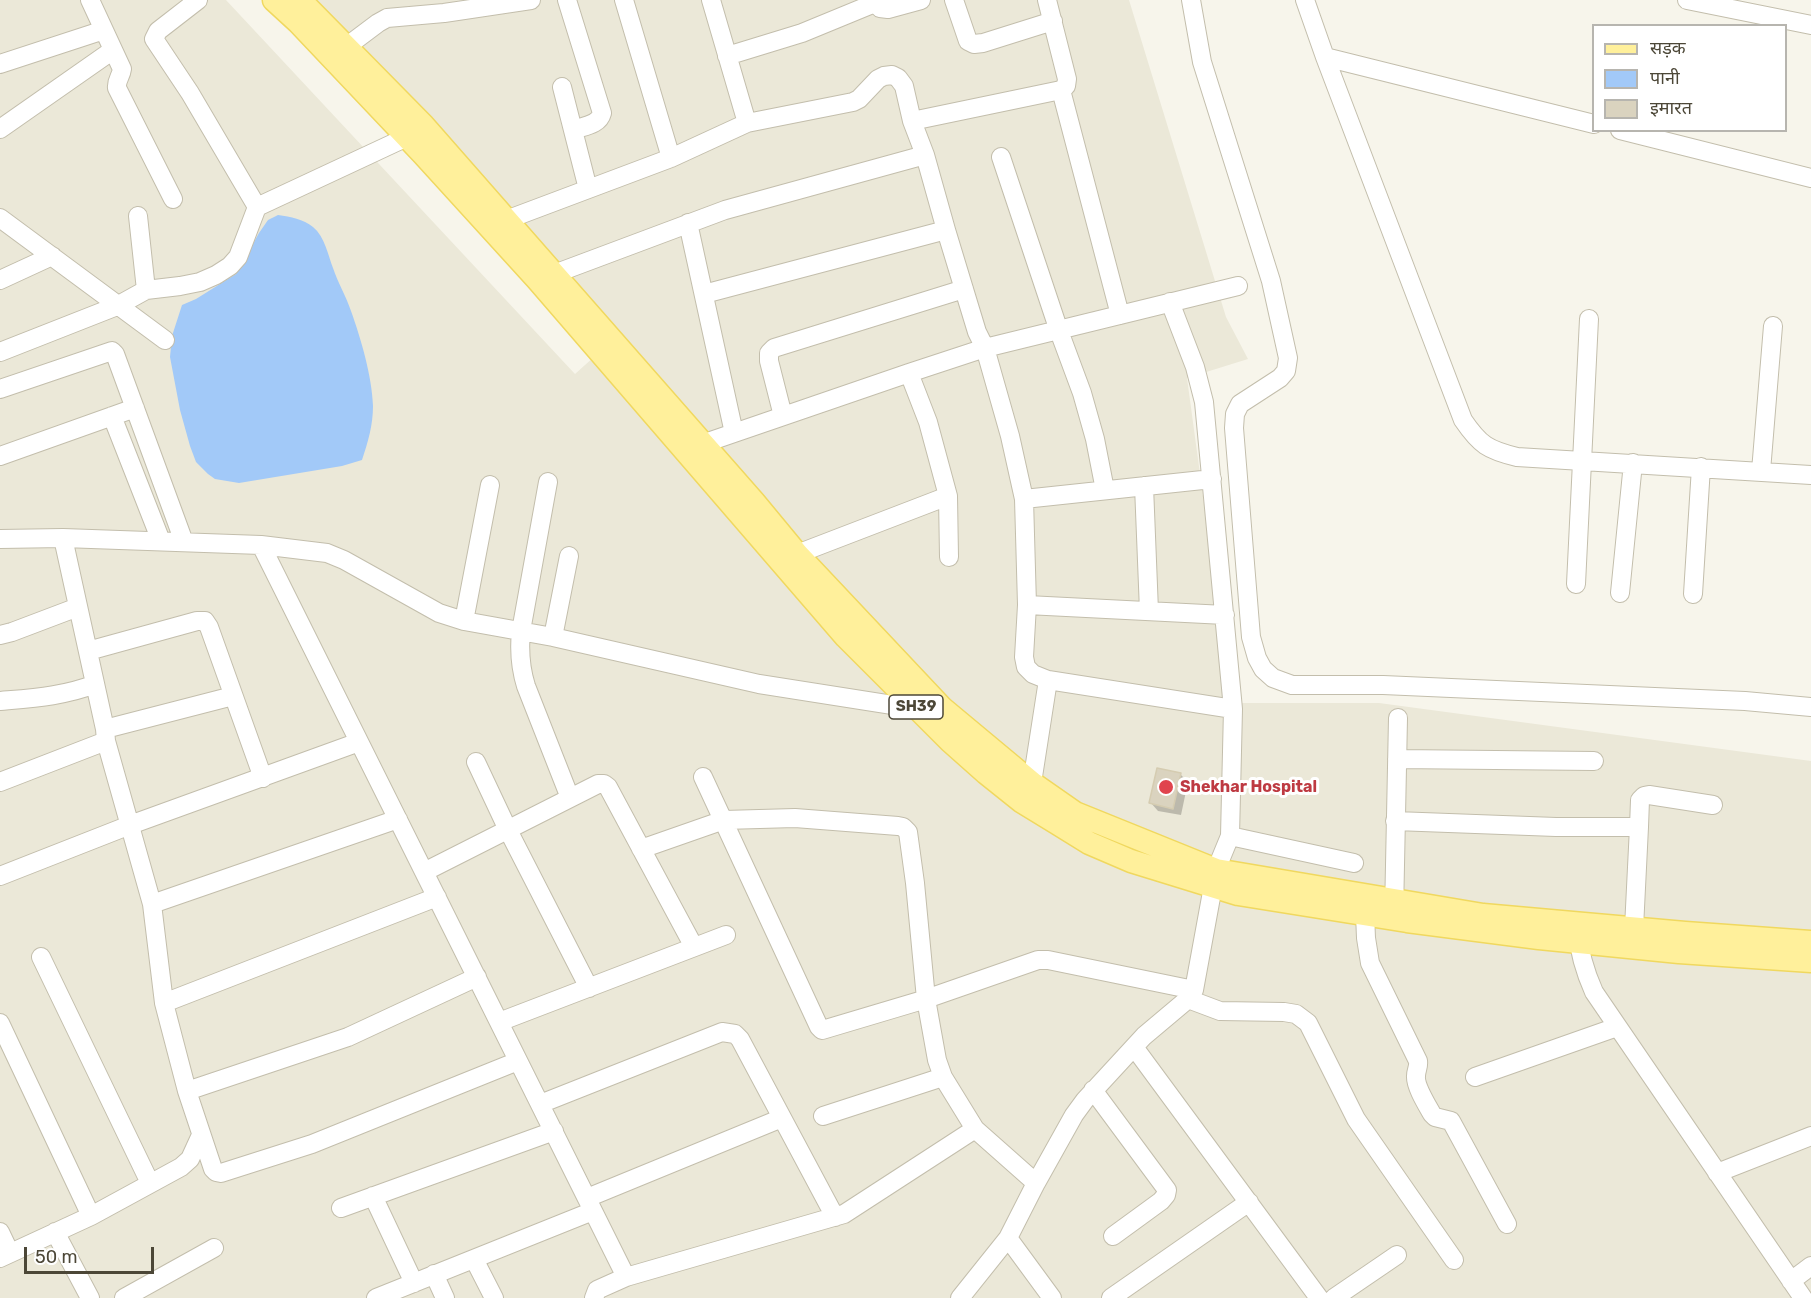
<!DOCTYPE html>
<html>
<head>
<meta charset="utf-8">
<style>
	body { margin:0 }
	#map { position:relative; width:1811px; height:1298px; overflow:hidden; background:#f7f5eb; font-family:Rubik,"Noto Sans Devanagari",sans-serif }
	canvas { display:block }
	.legend { position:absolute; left:1592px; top:24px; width:195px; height:108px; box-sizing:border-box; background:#fff; border:2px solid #b7b5af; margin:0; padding:8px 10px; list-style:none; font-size:18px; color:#4c4737 }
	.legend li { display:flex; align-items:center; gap:12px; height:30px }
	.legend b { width:30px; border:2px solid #b7b5af }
	.scale { position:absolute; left:24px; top:1247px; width:130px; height:27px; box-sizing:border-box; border:3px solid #4c4737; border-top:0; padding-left:8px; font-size:18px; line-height:21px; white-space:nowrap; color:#4c4737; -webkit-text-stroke:4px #fff; paint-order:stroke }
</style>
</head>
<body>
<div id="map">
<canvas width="1811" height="1298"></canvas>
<ul class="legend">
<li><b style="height:8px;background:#fff09b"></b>सड़क</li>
<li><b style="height:16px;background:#a2c9f8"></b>पानी</li>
<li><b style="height:16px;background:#dad3bf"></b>इमारत</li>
</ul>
<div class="scale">50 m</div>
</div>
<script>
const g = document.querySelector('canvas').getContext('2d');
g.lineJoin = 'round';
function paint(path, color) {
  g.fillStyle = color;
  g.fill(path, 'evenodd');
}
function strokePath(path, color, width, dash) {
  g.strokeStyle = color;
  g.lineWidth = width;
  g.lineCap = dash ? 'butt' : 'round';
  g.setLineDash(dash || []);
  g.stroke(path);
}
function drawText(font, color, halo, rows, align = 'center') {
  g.font = font + ' Rubik,sans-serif';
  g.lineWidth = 6;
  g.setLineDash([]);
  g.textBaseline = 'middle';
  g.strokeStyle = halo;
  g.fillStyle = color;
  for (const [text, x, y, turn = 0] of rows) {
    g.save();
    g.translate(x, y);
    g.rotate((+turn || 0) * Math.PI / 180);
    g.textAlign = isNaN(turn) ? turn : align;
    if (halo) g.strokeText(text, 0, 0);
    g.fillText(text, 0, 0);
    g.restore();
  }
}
paint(new Path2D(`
	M0,0H226L575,374L605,347L296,0H1129L1226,317L1248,359L1187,378L1231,703H1379L1811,761V1298H0Z`), '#ebe8d8');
paint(new Path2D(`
	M278,215C291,217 303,219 313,227C325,237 328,255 333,268C338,283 346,296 351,311C361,339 372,376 373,406C373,425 368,442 362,460L342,466L239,483L215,479L208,474L196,462L190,446L180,410L170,357L172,336L182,305L196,299L236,274L259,233L268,220Z`), '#a2c9f8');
paint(new Path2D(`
	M1180,774L1188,782L1181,815L1158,811L1151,803Z`), '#0003');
const building = new Path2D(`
	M1157,768L1181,773L1173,809L1149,803Z`);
paint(building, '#dad3bf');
strokePath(building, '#d5ccb1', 1.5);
const minor = new Path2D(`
	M90,0L122,69C121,77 116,80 117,88L173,199
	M198,0L158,31L154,39L190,93L257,207L407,137
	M567,0L602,113C599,125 584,126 573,130
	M624,0L671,158
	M711,0L747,123L853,102L859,99L878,79L884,76L892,75L898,78L904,86L912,121L925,155L946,230L977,332L985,348L1010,436L1024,499L1027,605L1024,657L1026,667L1033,674L1048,680L1233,709L1230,836L1216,870L1194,990L1188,999L1144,1036L1085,1100L1074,1115L1036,1183L1008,1238L960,1298
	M874,0L880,8L888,9L921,0
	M954,0L968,41L974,44L983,43L1053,21
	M1191,0L1202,62L1271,281L1288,358L1286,371L1280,378L1240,404L1235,414L1234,428L1251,637L1257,658L1263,669L1273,678L1292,685H1383L1745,701L1811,707
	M1305,0L1325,57L1463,420C1480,445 1488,450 1517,457L1811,475
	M1687,0L1811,25
	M346,47L378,23L387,18L444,13L531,0
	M727,56L802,33L875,3
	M1325,57L1594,124
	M0,64L104,30
	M562,87L588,189
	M1061,90L1120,315
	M912,121L1061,90L1066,86L1067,79L1047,0
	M0,129L113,50
	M1620,130L1811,178
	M1001,157L1059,331L1082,393L1095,439L1105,490
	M138,216L146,290
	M0,218L165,340
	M506,220L671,158L747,123
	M688,223L734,433
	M554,274L725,210L925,155
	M0,280L52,256
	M704,294L946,230
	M1170,302L1195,367L1204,402L1233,709
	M0,352L117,306L146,290L180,286L200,282L216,275L230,266L238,257L257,207
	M909,373L928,422L948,496
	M0,389L112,351L115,354L184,542
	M112,416L161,541
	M783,416L769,361V353L774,348L964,289
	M702,444L909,373L985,348L1238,286
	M0,456L135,408
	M1761,471L1773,326
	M548,482L521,631C519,651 520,667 526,686L570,798
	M1144,486L1149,611
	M1024,499L1212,479
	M63,538L105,729L106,741L152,904L164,1003L187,1091L213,1169L216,1172L221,1173L312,1144L518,1061
	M0,539L63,538L261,545L327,553L344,560L439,613L464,621L553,637L759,684L918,709
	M261,545L626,1277L597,1290L594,1298
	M797,554L948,496L949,557
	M1576,584L1589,319
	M1620,593L1633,463
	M1693,594L1701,467
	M1027,605L1225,615
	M464,621L490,485
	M0,635L12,632L78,607
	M553,637L569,556
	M88,651L197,621H205L209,627L263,778
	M0,701C33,698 65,696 95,684
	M105,729L233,696
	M1397,759L1594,761
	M476,762L508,830L589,988
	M703,777L819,1027L822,1030L926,999L1038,960H1048L1194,990
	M0,782L106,741
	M1032,783L1048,680
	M1395,821L1556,827H1639L1640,800L1644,796L1649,795L1713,805
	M1230,836L1354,863
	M641,849L724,820L795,818L898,826L903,827L908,832L915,883L926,999L937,1060L943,1077L975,1129L1036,1183
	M424,872L598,784H604L608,787L694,947
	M0,876L130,825L359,742
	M152,904L398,819
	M1365,914L1366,938L1370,963L1418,1061C1419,1067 1416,1070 1416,1076C1415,1086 1427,1105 1432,1114L1435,1117L1451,1121L1507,1224
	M1394,914L1398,718
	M1634,928L1639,827
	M1577,929C1579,951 1585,972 1594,992L1803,1298
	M41,957L150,1183
	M1188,999L1220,1011L1284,1012L1296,1014L1308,1023L1356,1119L1454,1260
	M164,1003L437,897
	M499,1022L726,935
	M0,1023L91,1216
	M1134,1047L1319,1298
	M1475,1077L1617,1027
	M1093,1090L1167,1190L1166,1195L1161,1201L1113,1236
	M187,1091L348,1037L477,977
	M540,1104L722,1032L735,1034L740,1039L835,1217
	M823,1116L943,1077
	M1717,1173L1811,1136
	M373,1196L414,1283
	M587,1198L782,1118
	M341,1208L554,1131
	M0,1232L10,1253
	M55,1232L90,1298
	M1008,1238L1052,1298
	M0,1258L91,1216L181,1167L190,1159L201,1135
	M474,1259L494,1298
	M434,1274L445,1298
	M626,1277L844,1214L975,1129
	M1791,1281L1811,1266
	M124,1298L214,1248
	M376,1298L593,1211
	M1111,1298L1249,1202
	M1334,1298L1397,1255`);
const major = new Path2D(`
	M274,0L298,22L423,154L537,279L846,637L950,741L986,773L1021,801L1057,823L1089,843L1131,861L1238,894L1407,921L1539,938L1679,952L1811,961
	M300,0L423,125L754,502L797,554L942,708L1032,783L1075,813L1216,870L1483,915L1685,933L1811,942`);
strokePath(minor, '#c3beac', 20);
strokePath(major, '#f0d85f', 25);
strokePath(minor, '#fff', 18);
strokePath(major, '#fff09b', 22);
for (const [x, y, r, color] of [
	[1166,787,8,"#e0444e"]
]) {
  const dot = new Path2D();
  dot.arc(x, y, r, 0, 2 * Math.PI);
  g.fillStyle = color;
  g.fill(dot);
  strokePath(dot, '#fff', 2);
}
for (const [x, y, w] of [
	[916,707,54]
]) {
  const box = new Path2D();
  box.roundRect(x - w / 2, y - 12, w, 24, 4.5);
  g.fillStyle = '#fff';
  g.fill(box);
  strokePath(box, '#4c4737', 1.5);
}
drawText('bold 15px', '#4c4737', null, [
	["SH39",916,707]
]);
drawText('bold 16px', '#be3a42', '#fff', [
	["Shekhar Hospital",1180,787]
], 'left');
</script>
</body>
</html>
